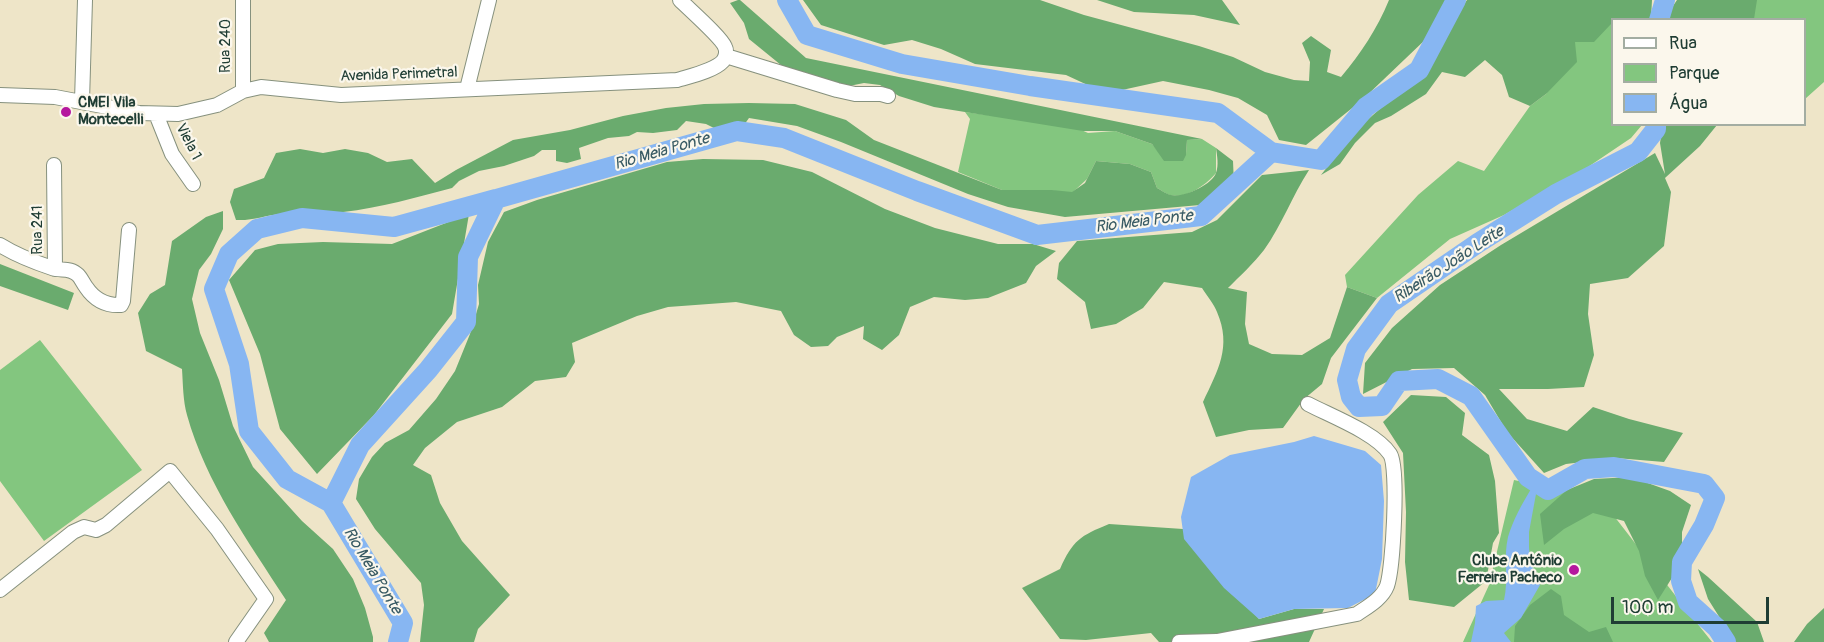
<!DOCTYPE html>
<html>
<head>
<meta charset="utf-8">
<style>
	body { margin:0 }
	#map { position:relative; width:1824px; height:642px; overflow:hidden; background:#eee5c8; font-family:Pangolin,sans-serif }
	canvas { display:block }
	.legend { position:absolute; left:1611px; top:18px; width:195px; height:108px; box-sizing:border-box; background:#fbf7ec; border:2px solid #a3ada2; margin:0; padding:8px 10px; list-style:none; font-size:18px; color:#1f3d34 }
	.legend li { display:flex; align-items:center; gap:12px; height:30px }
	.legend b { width:30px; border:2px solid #a3ada2 }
	.scale { position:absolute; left:1611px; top:597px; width:158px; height:27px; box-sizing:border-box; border:3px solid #1f3d34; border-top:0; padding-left:8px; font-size:18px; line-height:21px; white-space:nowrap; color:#1f3d34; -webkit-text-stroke:4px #fbf7ec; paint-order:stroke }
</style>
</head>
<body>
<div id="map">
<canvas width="1824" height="642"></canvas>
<ul class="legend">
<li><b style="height:8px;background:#fff"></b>Rua</li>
<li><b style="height:16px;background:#83c67f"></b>Parque</li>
<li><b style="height:16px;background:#87b6f2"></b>Água</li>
</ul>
<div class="scale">100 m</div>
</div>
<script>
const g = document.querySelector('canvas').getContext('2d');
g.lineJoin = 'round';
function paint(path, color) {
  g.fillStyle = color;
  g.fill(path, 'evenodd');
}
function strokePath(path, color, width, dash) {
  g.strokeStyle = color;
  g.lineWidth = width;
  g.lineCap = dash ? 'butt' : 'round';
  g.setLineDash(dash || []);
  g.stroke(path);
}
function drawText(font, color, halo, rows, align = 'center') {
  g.font = font + ' Pangolin,sans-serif';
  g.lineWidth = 4.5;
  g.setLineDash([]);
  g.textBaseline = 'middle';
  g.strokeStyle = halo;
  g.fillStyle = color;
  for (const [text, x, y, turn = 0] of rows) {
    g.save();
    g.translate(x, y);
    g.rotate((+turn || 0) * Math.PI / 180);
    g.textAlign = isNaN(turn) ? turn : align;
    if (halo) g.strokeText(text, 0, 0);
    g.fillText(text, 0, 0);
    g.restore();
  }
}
paint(new Path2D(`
	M1755,0H1824V82L1805,99L1804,20H1735Z
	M1612,20V124L1642,125L1631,138L1588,167L1504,215L1450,239L1377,298L1347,287L1345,275L1418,195L1458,161L1484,171L1530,106L1546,94L1575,42Z
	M965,112L1039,122L1079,129L1088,133L1115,131L1152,144L1158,151L1186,154L1187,140L1202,139L1216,148V173C1206,185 1187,199 1170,195C1166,194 1161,190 1157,188L1151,172L1130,164L1096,161L1087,179L1072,193L1047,190H1002L958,172L970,119Z
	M40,340L142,470L44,541L0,481V370Z
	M1514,480L1600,498C1638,546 1674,595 1712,642H1463L1489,585Z`), '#83c67f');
paint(new Path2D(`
	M738,0H740L806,58L1202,139L1187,140L1186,155L1183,161H1164L1152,144L1115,131H1083L934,107L899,96L880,85L864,83L844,87L792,74L749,39L744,23L730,3Z
	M803,0H1040L1084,15L1199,46L1233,57L1265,72L1294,80L1309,81L1310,62L1302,43L1311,36L1331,50L1327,72L1341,77C1361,53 1377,29 1389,0H1446L1427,38L1361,101L1306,145L1279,140L1267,115L1238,98L1209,90L1163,81L1122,90L1094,88L1066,75L975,64L941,49L912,40L884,45L821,25Z
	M1097,0H1222L1240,25L1194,15L1134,12Z
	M1467,0H1652L1651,19L1612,20V27L1611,24L1594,42H1575L1577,62L1546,94L1530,106L1509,97L1502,75L1485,60L1465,77L1442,72L1426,94L1391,116L1375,123L1355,143L1340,164L1321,175L1356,130L1399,92L1418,79L1447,29Z
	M1677,0H1757L1754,19H1667V15Z
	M749,103L795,104L846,120L874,140L1002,190H1052L1072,192L1085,183L1096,161L1130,164L1151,172L1157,188C1161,190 1166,194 1171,195C1183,198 1212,185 1216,173C1219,165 1217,155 1216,148L1233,161L1234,185L1215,194L1200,205L1065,217L1008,207L968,194L841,142L797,126L749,118L744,125L726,134L706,124L686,121L677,130L653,133L637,132L629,136L608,138L579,148L581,159L567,163L556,161V150H542L534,156L504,166L479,171L459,181L452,188C417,197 380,208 343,212C323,215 302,212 282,214C266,215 252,221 236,220L230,202L234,189L264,178L276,153L300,149L323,153L345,149L368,153L387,162L412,159L435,183L456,170L513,140L570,130L623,116L666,108L704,104Z
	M1663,124L1717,125L1700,146L1665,178L1671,192L1664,246L1628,278L1590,284L1588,314L1594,355L1584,387L1548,389H1499L1527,419L1567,431L1593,407L1629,419L1683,433L1664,462L1616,458L1566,464L1544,473L1507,432L1485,395L1454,368L1412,369L1363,394L1365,363L1392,328L1440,285L1501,245L1655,153L1665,174L1660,143Z
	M703,159L763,160L812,172L885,209L935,228L998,244H1033L1056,251L1036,266L1026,283L988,298L965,300L934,297L910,307L899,335L882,350L863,339L864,326L837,337L828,346L811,347L794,335L781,311L736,302L668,307L637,316L572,343L575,362L566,377L535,381L502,407L457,422L425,448L413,465L431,475L440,503L462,541L510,595L478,629L474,642H420L424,605L421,583L375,529L356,499L359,479L372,457L385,443L409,430L436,399L455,371L470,334L479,304L478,285L488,242L504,212L537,200L667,162Z
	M1309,170C1292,196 1282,225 1264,250C1254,263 1240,276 1228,288L1247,292L1245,324L1249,344L1272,354L1302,355L1330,338L1347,287L1377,298L1331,358L1322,384L1304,399L1283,428L1249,430L1216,437L1203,402C1218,370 1232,347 1217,312C1214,304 1207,296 1202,288L1164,282L1143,308L1116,324L1091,329L1085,302L1057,279L1059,263L1077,241L1192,232L1217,220L1262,175Z
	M223,211V229L211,254L199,270L192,299L200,333L219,380L233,426L253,467L302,521L333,549L353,579L365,608L373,637V642H269L264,633L286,600C248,541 206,483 187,415C183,401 183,384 182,369L146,351L138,313L150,294L165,285L172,241L206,217Z
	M469,214L452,314L374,415L317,474L280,429L260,354L229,280L255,250L278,244L323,242L392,244Z
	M0,264L74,293L68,310L0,286Z
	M1411,395L1446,397L1465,413L1462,435L1489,455L1495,481L1499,533L1493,543L1486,581L1454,607L1409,600L1405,562L1406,512L1403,453L1383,422Z
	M1631,477L1670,491L1691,505L1682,532V562L1658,600L1645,576L1639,551L1624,521L1593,513L1564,529L1544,545L1540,514L1567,490L1594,479Z
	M1109,524L1183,529L1259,619L1294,609H1324L1309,642H1159L1151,633L1086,640L1060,639L1022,588L1060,569C1073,540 1080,536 1109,524Z
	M1698,569L1708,577L1757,622L1764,642H1735L1708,599Z
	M1551,589L1561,596L1564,615L1589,632L1606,627L1613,642H1514L1515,626L1530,605Z
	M1824,608V642H1794L1807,624Z`), '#6aab6e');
paint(new Path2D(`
	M1314,436L1365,451L1381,465L1384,501L1382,559L1375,594L1348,608L1294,609L1259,619L1224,588L1184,539L1181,517L1191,477L1230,455L1294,442Z
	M1531,489L1536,494L1529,532V547L1530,561L1540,585L1521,618L1504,633L1511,642H1471L1475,623L1476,606L1486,601L1504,600C1509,579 1503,558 1508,537C1513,520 1522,504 1531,489Z`), '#87b6f2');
strokePath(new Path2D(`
	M787,0L807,35L902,64L1030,86L1218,113L1271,152L1321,160L1366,107L1419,70L1456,0
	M1659,20L1665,0
	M1656,124V129L1638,152L1556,194L1478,243L1389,304L1356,349L1347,380L1351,397L1359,407L1382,406L1399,381L1438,379L1471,396L1528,477L1548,490L1585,469L1614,467L1704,484L1715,498L1704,525L1682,562L1681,581L1688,602L1717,628L1726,642
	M331,503L287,479L249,431L239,364L214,289L229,254L257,229L302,218L394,227L496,199
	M398,642L403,623L331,503L360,445L428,370L466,322L468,257L496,199L737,131L784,138L917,191L1037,235L1201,216L1271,152`), '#87b6f2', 20);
const minor = new Path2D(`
	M726,56L837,90L855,94H881L888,96
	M467,89L489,0
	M243,91V0
	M0,95L55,97L139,113L178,114L217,105L243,91L261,87L341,95L677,80C690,76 714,71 723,61C726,57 727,51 725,47C722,38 689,9 680,0
	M82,101L85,0
	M156,114L172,154L193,184
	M54,165L55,269
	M0,245C16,255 34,262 52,268C61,271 70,267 78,275C81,278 83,283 86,287C94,299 105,306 121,305L123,301L129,230
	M0,590L73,532L84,527L96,530L106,525L170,471L217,529L266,599L236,642
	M1179,642L1217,641L1357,614C1367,607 1382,599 1387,586C1393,569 1399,467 1390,454C1376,433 1331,416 1308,404`);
strokePath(minor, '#86917e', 16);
strokePath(minor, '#fff', 14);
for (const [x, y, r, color] of [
	[66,112,6,"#b5179e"],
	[1574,570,6,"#b5179e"]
]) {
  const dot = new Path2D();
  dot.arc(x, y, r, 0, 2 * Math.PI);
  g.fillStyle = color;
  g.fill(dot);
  strokePath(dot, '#fbf7ec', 2);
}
drawText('15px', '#1f3d34', '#fbf7ec', [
	["Rua 240",226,46,-90],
	["Avenida Perimetral",399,75,-2],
	["Viela 1",188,142,63],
	["Rua 241",38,230,-90]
]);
drawText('bold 15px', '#1f3d34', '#fbf7ec', [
	["CMEI Vila",78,103],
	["Montecelli",78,120],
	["Clube Antônio",1562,561,"right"],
	["Ferreira Pacheco",1562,578,"right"]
], 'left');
drawText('italic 16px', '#395b64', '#fbf7ec', [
	["Rio Meia Ponte",662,152,-16],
	["Rio Meia Ponte",1144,222,-7],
	["Ribeirão João Leite",1449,265,-33],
	["Rio Meia Ponte",372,571,59]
]);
</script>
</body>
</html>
